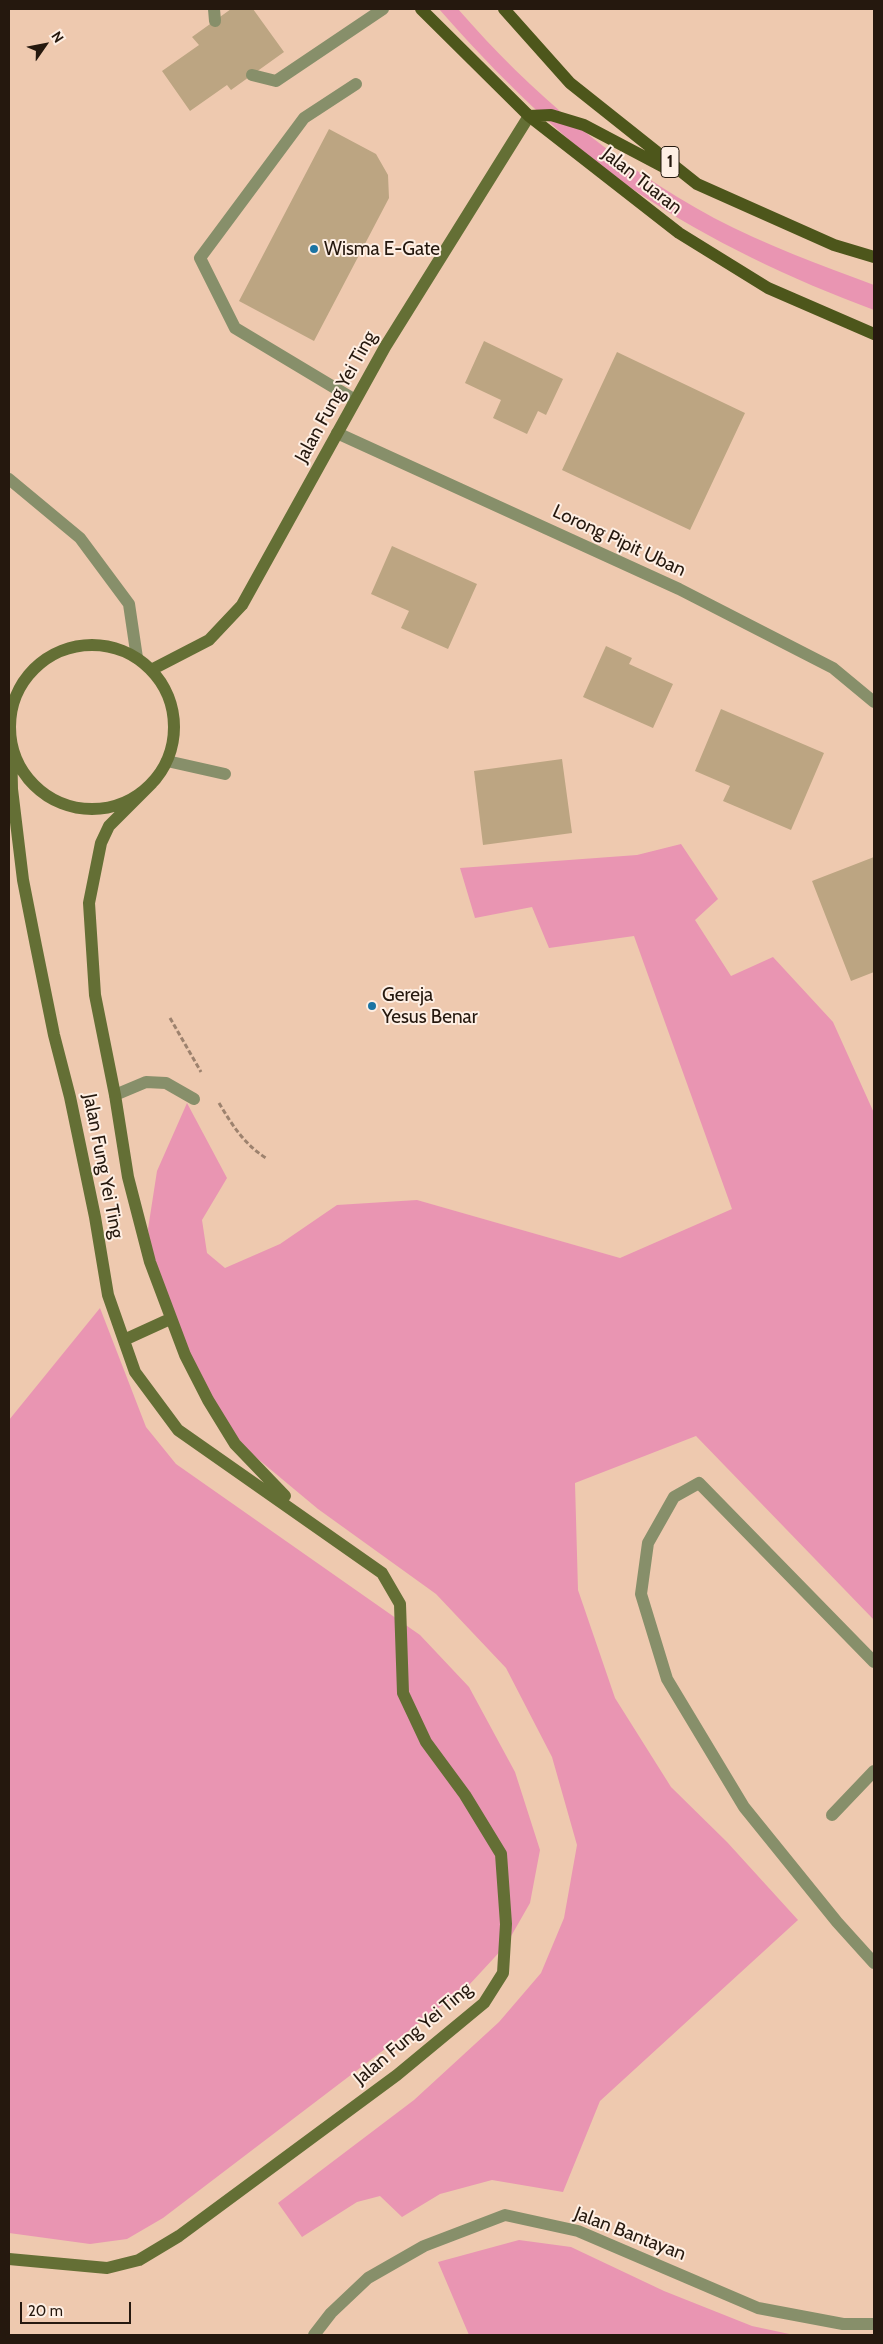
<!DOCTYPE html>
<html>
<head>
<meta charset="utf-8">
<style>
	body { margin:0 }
	#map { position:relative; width:883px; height:2344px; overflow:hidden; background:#eec9af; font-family:Cabin,sans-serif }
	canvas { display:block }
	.frame { position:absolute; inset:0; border:10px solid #25180e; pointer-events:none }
	.north { position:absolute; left:20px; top:20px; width:50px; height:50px; -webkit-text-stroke:4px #feefe4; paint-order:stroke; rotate:57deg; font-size:14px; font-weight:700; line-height:20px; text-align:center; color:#25180e }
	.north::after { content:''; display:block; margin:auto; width:18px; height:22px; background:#25180e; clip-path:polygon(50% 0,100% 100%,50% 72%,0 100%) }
	.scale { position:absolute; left:20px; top:2302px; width:111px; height:22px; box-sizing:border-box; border:2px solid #25180e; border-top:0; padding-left:6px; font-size:15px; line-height:18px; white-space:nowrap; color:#25180e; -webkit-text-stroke:4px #feefe4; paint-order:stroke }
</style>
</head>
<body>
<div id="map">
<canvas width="883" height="2344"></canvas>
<div class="frame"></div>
<div class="north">N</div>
<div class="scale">20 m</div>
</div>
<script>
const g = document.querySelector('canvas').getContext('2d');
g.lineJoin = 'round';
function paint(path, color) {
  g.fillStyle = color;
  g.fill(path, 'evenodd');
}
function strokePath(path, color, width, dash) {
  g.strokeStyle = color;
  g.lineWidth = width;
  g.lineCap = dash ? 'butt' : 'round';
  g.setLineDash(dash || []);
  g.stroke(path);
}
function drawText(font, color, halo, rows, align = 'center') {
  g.font = font + ' Cabin,sans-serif';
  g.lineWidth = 4;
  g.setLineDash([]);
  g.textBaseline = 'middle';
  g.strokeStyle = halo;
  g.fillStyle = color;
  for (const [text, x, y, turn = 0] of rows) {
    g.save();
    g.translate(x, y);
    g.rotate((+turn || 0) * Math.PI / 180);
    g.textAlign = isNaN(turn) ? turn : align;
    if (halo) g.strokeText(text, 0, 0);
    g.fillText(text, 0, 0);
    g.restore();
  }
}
paint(new Path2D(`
	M439,9H458C531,93 616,165 714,218C765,245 821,265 874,285V310C791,279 710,241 637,192C566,144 495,73 439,9Z
	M681,844L718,899L695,920L731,976L773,957L833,1022L874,1113V1620L696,1436L575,1483L578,1590L615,1698L671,1787L727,1842L798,1920L600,2101L563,2192L492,2180L440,2194L402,2217L380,2196L357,2202L302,2237L278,2203L414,2100L499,2022L541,1973L564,1918L577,1845L552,1757L506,1668L436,1594L318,1509L228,1434L159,1300L148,1229L157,1171L187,1103L227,1178L202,1220L207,1253L225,1268L280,1244L337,1205L417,1200L620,1258L732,1209L634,936L549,948L532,907L475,918L460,868L637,855Z
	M100,1308L146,1427L176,1464L420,1635L469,1687L515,1772L540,1850L530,1903L506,1945L469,1985L163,2218L127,2239L90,2244L9,2233V1420Z
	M519,2240L571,2247L664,2291L752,2326L794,2335H469L438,2262Z`), '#e995b2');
paint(new Path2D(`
	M231,9H253L284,52L231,90L227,85L190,111L162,71L199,45L192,37Z
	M329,129L376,154L388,175L389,198L314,341L239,301Z
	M484,341L563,379L546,415L538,411L527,434L493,418L501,400L465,383Z
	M617,352L745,413L690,530L562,470Z
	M392,546L477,584L448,649L401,628L409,611L371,594Z
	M606,646L632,658L629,664L673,684L653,728L583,697Z
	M721,709L824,753L791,830L723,801L730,786L695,771Z
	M562,759L572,833L483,845L474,771Z
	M874,857V972L851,981L812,881Z`), '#bca582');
strokePath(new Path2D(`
	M170,1018L201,1072
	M219,1103C232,1125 245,1145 266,1158`), '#9d826e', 3, [5, 2.5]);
strokePath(new Path2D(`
	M214,9L215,21
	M252,75L276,81L383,9
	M355,400L235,328L200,258L304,118L356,84
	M167,761L225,774
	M115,1095L146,1082L166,1083L194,1099
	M874,1662L699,1483L674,1497L648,1543L641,1594L667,1679L744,1807L837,1922L874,1963
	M832,1815L874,1771`), '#878f6a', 12);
strokePath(new Path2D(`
	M337,433L679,589L833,668L874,702
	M9,479L80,538L129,604L137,658
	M9,711H11
	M314,2335L331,2313L368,2278L424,2246L505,2215L578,2231L758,2308L843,2324H874`), '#878f6a', 12);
strokePath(new Path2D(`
	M10 727a82 82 0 1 1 164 0a82 82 0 1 1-164 0Z
	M151,670L209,640L242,605L385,347L529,116
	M152,783L109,826L101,843L89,903L95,995L115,1095L128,1177L150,1262L185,1355L208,1400L235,1444L285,1496
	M124,1340L170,1319
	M9,2259L107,2268L139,2260L179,2236L397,2075L484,2003L503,1973L506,1924L501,1854L465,1795L426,1742L403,1693L400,1604L382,1573L178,1430L135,1372L108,1295L95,1217L70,1097L54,1035L36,946L23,880L12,789L11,743`), '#646f35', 12);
strokePath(new Path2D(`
	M421,9L529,116L679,233L768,288L874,334
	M504,9L570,83L697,184L834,245L874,257
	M529,116L551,115L584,125L673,172`), '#4d561b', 12);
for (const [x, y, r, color] of [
	[314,249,5,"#1b74a3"],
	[372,1006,5,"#1b74a3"]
]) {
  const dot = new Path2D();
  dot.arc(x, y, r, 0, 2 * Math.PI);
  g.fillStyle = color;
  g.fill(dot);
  strokePath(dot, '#feefe4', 2);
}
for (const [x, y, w] of [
	[670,162,18]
]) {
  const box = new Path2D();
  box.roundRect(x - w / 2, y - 15.5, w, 31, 4);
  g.fillStyle = '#feefe4';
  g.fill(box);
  strokePath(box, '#25180e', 1);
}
drawText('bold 18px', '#25180e', null, [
	["1",670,162]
]);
drawText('19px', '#25180e', '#feefe4', [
	["Jalan Tuaran",642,181,38],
	["Jalan Fung Yei Ting",336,397,-61],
	["Lorong Pipit Uban",619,541,25],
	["Jalan Fung Yei Ting",103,1166,79],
	["Jalan Fung Yei Ting",413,2034,-40],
	["Jalan Bantayan",630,2234,21]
]);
drawText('19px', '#25180e', '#feefe4', [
	["Wisma E-Gate",324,249],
	["Gereja",382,995],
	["Yesus Benar",382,1017]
], 'left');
</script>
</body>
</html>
